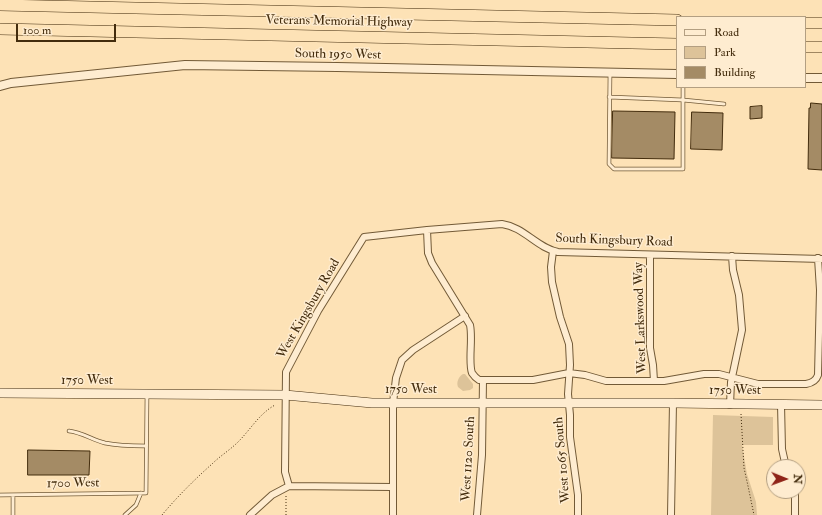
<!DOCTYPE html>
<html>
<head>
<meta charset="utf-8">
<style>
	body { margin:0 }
	#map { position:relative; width:822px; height:515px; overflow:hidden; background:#fde2b6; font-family:"IM FELL Double Pica",serif }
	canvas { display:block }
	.legend { position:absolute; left:676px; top:16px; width:130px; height:72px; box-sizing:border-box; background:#feecd0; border:1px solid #b39f82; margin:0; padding:5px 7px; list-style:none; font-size:12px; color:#432c0d }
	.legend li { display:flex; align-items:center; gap:8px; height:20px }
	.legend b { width:20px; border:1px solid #b39f82 }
	.north { position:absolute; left:766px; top:459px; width:40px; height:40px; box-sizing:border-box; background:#feecd0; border:1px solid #b39f82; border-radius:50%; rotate:91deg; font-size:11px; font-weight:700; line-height:16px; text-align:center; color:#432c0d }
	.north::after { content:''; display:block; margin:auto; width:14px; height:18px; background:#8f2418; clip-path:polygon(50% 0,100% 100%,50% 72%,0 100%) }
	.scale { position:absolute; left:16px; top:24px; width:100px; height:18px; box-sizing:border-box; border:2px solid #432c0d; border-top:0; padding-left:5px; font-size:12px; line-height:14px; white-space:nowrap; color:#432c0d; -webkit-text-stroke:3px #feecd0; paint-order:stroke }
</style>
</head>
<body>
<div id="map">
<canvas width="822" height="515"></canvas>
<ul class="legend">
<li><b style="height:5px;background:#feecd0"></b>Road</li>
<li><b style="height:11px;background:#ddc399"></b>Park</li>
<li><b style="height:11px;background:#a48b65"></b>Building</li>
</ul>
<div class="north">N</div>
<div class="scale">100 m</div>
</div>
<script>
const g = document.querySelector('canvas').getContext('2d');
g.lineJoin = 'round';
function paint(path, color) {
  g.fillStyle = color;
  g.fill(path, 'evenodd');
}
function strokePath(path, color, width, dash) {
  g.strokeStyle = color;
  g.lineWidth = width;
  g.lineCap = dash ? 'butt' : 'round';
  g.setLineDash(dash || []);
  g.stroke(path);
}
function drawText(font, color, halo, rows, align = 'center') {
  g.font = font + ' "IM FELL Double Pica",serif';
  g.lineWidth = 3;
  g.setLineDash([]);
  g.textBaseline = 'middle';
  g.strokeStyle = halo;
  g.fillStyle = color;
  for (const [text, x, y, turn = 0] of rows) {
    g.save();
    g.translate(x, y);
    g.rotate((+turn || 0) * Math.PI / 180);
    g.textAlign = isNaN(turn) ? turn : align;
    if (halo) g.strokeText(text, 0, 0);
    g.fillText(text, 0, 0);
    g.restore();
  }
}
paint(new Path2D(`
	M463,374H465L473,384V388L470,390L463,391L458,387C456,382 459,376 463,374Z
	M713,415L773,417V445H742L747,474L756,502L757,515H711Z`), '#ddc399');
const building = new Path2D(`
	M811,103L822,104V170L808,169L809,108H810Z
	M762,106V118L750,119V107Z
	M613,111L675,112L674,159L612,158Z
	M692,112L723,113L722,150L691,149Z
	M28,450L90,451L89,475H28Z`);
paint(building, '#a48b65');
strokePath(building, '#432c0d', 1);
const service = new Path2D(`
	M610,73L609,164L614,169H683V87
	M609,97L683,100L724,104
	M69,431C81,432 93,440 105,443C119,446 133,446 146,446
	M0,495L146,493L147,394
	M13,515V495
	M125,515L136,505L141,493`);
const minor = new Path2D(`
	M427,230L428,253L432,263L470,325C473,339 468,362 472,373C474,376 476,378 479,380H533L569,373L585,375L606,381H664L704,374H719L758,384H806C812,383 816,381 818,375L820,290L818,258
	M553,251L551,267L552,282L560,317L569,344L570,365L568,394L570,415V437L578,495V515
	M650,255V348L653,365L654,381
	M781,404L782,449L786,467
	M730,405L731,382L742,330L739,295L733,270L732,256
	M289,486L285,472L286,372L318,311L364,237L427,230L502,224C524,227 537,248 558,252L822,259
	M250,515L272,495L289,486L392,487
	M393,515V403L396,378L402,360L413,350L465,316
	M477,515L482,455L483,380
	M671,515L673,403
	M795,515V491`);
const tertiary = new Path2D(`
	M805,78H822
	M0,86L11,83L185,65L337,67L677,74`);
const secondary = new Path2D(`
	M0,393L285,395L372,403H673L822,405`);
const motorway = new Path2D(`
	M0,5L677,20
	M805,23H822
	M0,29L677,44
	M805,47H822`);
strokePath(service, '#725a37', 4.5);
strokePath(minor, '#725a37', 8);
strokePath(tertiary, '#725a37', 10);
strokePath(secondary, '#432c0d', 10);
strokePath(motorway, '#432c0d', 12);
strokePath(new Path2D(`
	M741,414L744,468L748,486L754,515
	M162,515C177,497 194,480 212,464C220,456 230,450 238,442C251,429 259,414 275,405
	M286,515V496`), '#432c0d', 1, [1, 2]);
strokePath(service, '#feecd0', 3);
strokePath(minor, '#feecd0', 6);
strokePath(tertiary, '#feecd0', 8);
strokePath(secondary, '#feecd0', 9);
strokePath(motorway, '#fde2b6', 11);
drawText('13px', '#432c0d', '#feecd0', [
	["Veterans Memorial Highway",339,22,1],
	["South 1950 West",338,55,1],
	["South Kingsbury Road",614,241,2],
	["West Kingsbury Road",309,309,-60],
	["West Larkswood Way",641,318,-92],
	["1750 West",87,381],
	["1750 West",411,390],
	["1750 West",735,391],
	["West 1120 South",469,459,-87],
	["West 1065 South",563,460,-95],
	["1700 West",73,484,-1]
]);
</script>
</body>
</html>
